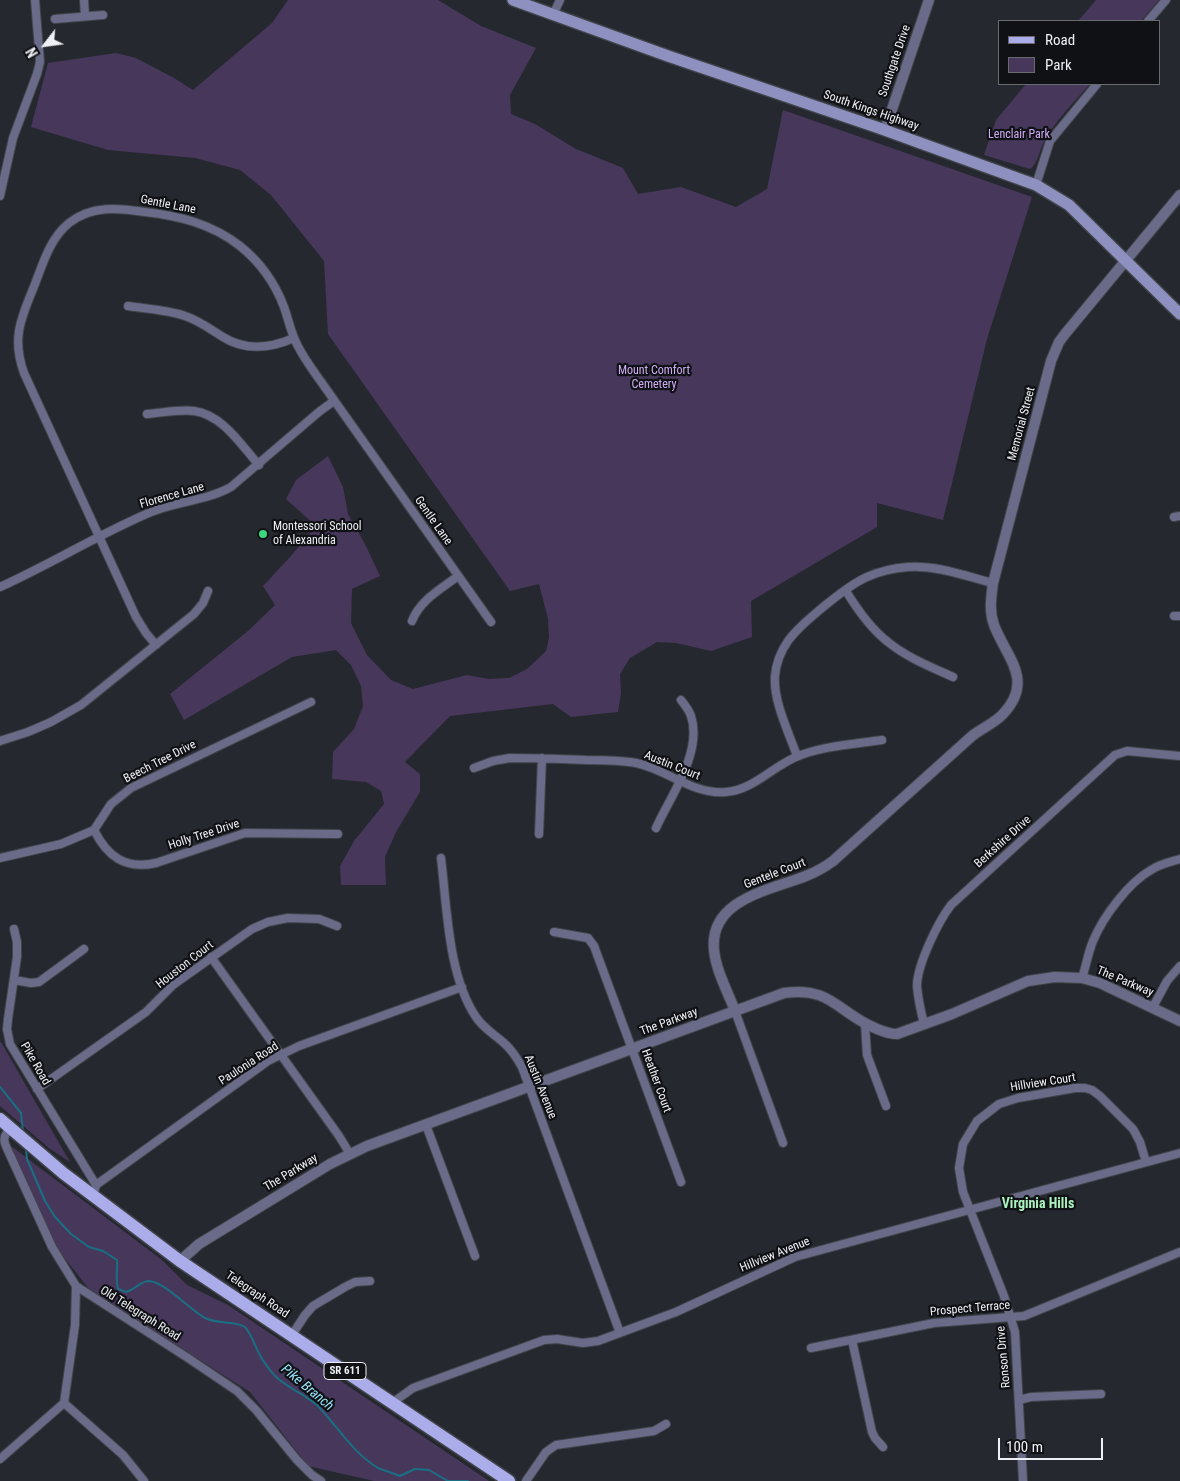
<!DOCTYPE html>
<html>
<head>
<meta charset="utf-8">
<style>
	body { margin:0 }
	#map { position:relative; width:1180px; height:1481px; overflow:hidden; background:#25292f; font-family:"Roboto Condensed",sans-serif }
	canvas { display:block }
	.legend { position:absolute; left:998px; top:20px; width:162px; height:65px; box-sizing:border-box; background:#101114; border:1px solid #696a6e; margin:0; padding:6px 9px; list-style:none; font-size:15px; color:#eef0f5 }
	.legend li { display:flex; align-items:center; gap:10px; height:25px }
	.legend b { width:25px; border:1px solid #696a6e }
	.north { position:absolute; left:20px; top:20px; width:50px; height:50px; -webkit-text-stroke:4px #101114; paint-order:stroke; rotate:240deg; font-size:14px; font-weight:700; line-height:20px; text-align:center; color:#eef0f5 }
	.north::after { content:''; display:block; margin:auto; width:18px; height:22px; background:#eef0f5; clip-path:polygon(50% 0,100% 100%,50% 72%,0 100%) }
	.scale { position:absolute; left:998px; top:1438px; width:105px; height:22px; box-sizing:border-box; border:2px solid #eef0f5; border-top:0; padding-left:6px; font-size:15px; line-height:18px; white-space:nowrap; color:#eef0f5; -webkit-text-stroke:4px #101114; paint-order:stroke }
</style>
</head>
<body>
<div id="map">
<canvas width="1180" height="1481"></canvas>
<ul class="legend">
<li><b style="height:6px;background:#abacea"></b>Road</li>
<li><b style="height:14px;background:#47375b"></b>Park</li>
</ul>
<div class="north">N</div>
<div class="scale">100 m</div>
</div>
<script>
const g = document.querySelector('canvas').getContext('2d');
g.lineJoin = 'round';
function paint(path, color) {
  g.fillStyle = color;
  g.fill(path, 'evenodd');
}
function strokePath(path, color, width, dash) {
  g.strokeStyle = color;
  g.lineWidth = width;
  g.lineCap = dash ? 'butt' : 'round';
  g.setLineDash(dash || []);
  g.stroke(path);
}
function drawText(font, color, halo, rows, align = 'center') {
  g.font = font + ' "Roboto Condensed",sans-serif';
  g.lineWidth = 4.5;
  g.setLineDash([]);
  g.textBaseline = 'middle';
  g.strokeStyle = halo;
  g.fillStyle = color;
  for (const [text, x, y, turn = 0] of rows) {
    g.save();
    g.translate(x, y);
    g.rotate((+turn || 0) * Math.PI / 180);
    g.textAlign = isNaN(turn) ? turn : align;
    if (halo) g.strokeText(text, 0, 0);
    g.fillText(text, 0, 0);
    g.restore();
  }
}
paint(new Path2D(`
	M288,0H438L481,26L536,48L510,95L511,114L535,124L576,149L623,168L638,194L681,187L736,207L767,189L783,110L1032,197L987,339L943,520L877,503V527L751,601L752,637L711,651L676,643L657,642L630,658L620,674L621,693L618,712L571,717L553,704L450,716L405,762L420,774V792L396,832L385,857L386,885H341L340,866L354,841L384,804L381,791L366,782L332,779L333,752L354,729L363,706L361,686L351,665L336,650L292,657L184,720L170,694L248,631L275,605L263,586L290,557L316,526L286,499L296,480L328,456L343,487L348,514L365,544L380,576L352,589L351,623L367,655L391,680L413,689L467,675L489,679L509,678L527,669L546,651L549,638L548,619L539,584L510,591L328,334L324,261L271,195L240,170L195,158L108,150L31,127L48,63L116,53L136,58L174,78L193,90L272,23Z
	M1096,0H1159L1141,21H1078Z
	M1026,84H1090C1075,101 1054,122 1044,142C1039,151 1038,163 1030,169L984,155L996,120Z
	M0,1042H1L70,1162L50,1149L0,1106Z
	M7,1143L162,1260L187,1285L228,1305L489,1481H374L308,1466L250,1392L90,1290L58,1250L21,1170Z`), '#47375b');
strokePath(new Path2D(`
	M0,1087L21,1113L23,1132
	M26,1150L27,1159L45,1201L55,1217L71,1234L89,1247L103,1251L117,1260C118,1271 115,1278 118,1289L126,1292C134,1290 141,1281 149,1281C165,1282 190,1310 205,1318C216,1324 237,1321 245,1327C251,1333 256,1349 261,1357C264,1363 270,1370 274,1375C287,1388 305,1394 318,1406C338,1427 353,1453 378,1468C385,1471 393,1473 400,1476L415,1469L429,1470L448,1481H468`), '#1a6f84', 2);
const minor = new Path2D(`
	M84,0L85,16
	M553,15L560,0
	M55,19L103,15
	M1148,21L1166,0
	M1036,185L1050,141L1097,84
	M0,196L13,138L37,74L40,62L35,0
	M128,306C147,309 168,310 185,316C200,321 210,329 223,337C245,351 271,348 294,338
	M147,414C162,413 179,409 194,411C223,415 241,445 259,465
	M1174,517L1180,516
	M0,587C51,564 99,534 151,512C177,501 206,501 231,487L320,411L334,401
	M846,591C857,609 871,629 888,642C906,657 931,667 953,677
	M1174,616H1180
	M412,621C420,600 441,589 458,576
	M156,645L146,633L136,617L24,373C12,340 20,320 33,289C42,267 49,239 69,223C92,205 118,208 145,212C180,216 212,224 240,246C260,262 275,283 284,307C288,318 290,329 295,340C299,350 306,360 312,369L491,622
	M0,741L28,732L51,722L81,705L194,614L203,603L208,591
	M797,756C789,733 773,701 775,676C776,664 781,651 788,641C800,624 848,585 867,577C880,571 894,568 908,567C937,565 965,576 993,583
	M474,768L493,761L510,758C536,758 561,759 586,760C603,760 620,760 636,763C667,769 692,795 726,792C753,790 772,767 796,757C821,746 855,744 882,740
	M656,828C670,797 703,752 691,716C689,710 685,705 681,700
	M94,830C107,856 125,870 156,863L245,833L338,834
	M539,834L542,758
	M0,858L61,844L94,830L111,804L131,788L311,702
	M441,858C447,907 448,976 476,1017C483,1028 494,1034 504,1043C512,1050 517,1058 522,1067L620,1333
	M14,929L17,942V957L8,1019L7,1029L10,1044L96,1185L95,1189
	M554,932L588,938L594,946L681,1182
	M211,957L339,1136L350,1154
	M1082,978C1086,966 1088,953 1093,941C1103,917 1128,883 1151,870C1160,864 1170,862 1180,859
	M14,980L31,983L39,982L84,949
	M1153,1007L1167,981L1180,966
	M735,1011L783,1143
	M865,1024L867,1055L886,1106
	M924,1024C921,1012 918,999 917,986C917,965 938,922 951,905L1115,755L1127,751L1180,756
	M37,1089L146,1012L173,985L252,929L268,922L288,918L319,919L337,926
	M426,1125L475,1256
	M10,1128C1,1139 4,1142 10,1155L52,1247L76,1286L188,1358L237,1391L256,1410L297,1460L312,1475L321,1481
	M96,1185L268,1061L299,1046L462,987
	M292,1335L305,1315L313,1306L345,1287L355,1282L370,1281
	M852,1340L872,1432L875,1438L883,1447
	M811,1348L934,1323L1024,1316L1180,1252
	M1019,1400L1031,1397L1101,1394
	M64,1403L75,1325L76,1286
	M64,1403L123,1455L144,1481
	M392,1403L413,1388L544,1340L557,1339L583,1343L598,1341L676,1312L795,1257L1180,1153
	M0,1459L64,1403
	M526,1481L546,1452L556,1445L654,1431L666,1424
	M1023,1481L1015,1332L1004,1296L963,1192L959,1168L963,1144L977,1121L999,1104L1018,1098L1075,1088H1085L1092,1090L1100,1096L1133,1129L1140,1142L1146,1162`);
const tertiary = new Path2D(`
	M885,130L929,0
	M735,1011C728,992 716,971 714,950C709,899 771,890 806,876C816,872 825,867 833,861L972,736C982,728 995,723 1003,714C1035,680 1006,657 994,625C989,611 991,598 993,583L1051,361L1059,342L1065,334L1180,195
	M180,1261L199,1244L330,1164L367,1146L784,993C831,986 838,1013 875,1028C882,1031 888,1034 897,1034L952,1014L1028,981L1055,977L1082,978L1100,983L1180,1021`);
const secondary = new Path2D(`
	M513,0L668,56L879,128L1036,185L1069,205L1180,314`);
const primary = new Path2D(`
	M0,1119L63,1173L180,1261L509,1481`);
strokePath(minor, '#41454b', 10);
strokePath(tertiary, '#41454b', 12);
strokePath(secondary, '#41454b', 14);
strokePath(primary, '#41454b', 15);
strokePath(minor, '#6a6b88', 8);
strokePath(tertiary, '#6a6b88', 10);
strokePath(secondary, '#8e90bf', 11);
strokePath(primary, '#abacea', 12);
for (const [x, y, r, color] of [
	[263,534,5,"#3bd77f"]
]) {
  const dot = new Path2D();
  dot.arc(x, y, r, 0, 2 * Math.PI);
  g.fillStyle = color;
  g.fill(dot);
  strokePath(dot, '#101114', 2);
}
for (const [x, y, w] of [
	[345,1371,42]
]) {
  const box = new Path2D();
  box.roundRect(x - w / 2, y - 8.5, w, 17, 4);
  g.fillStyle = '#101114';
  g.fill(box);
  strokePath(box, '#eef0f5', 1);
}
drawText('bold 11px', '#eef0f5', null, [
	["SR 611",345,1371]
]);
drawText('12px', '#eef0f5', '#101114', [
	["Southgate Drive",895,61,-71],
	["South Kings Highway",871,111,19],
	["Gentle Lane",168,205,11],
	["Memorial Street",1022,424,-75],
	["Florence Lane",172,496,-16],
	["Gentle Lane",433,521,55],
	["Beech Tree Drive",160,762,-27],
	["Austin Court",672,766,22],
	["Holly Tree Drive",204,835,-18],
	["Berkshire Drive",1003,842,-42],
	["Gentele Court",775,874,-21],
	["Houston Court",185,965,-38],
	["The Parkway",1125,982,23],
	["The Parkway",669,1022,-20],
	["Pike Road",35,1064,60],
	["Paulonia Road",249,1064,-33],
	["Heather Court",656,1081,70],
	["Hillview Court",1043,1083,-9],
	["Austin Avenue",540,1087,68],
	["The Parkway",291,1173,-31],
	["Hillview Avenue",775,1255,-22],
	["Telegraph Road",257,1295,34],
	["Prospect Terrace",970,1309,-5],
	["Old Telegraph Road",140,1314,32],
	["Ronson Drive",1004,1357,-95]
]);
drawText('12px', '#cfadf6', '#101114', [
	["Lenclair Park",1019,135],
	["Mount Comfort",654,371],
	["Cemetery",654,385]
]);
drawText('12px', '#eef0f5', '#101114', [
	["Montessori School",273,527],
	["of Alexandria",273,541]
], 'left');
drawText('bold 14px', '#aaf2bf', '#101114', [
	["Virginia Hills",1038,1204]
]);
drawText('italic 14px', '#96e1f8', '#101114', [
	["Pike Branch",307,1388,40]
]);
</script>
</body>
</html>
